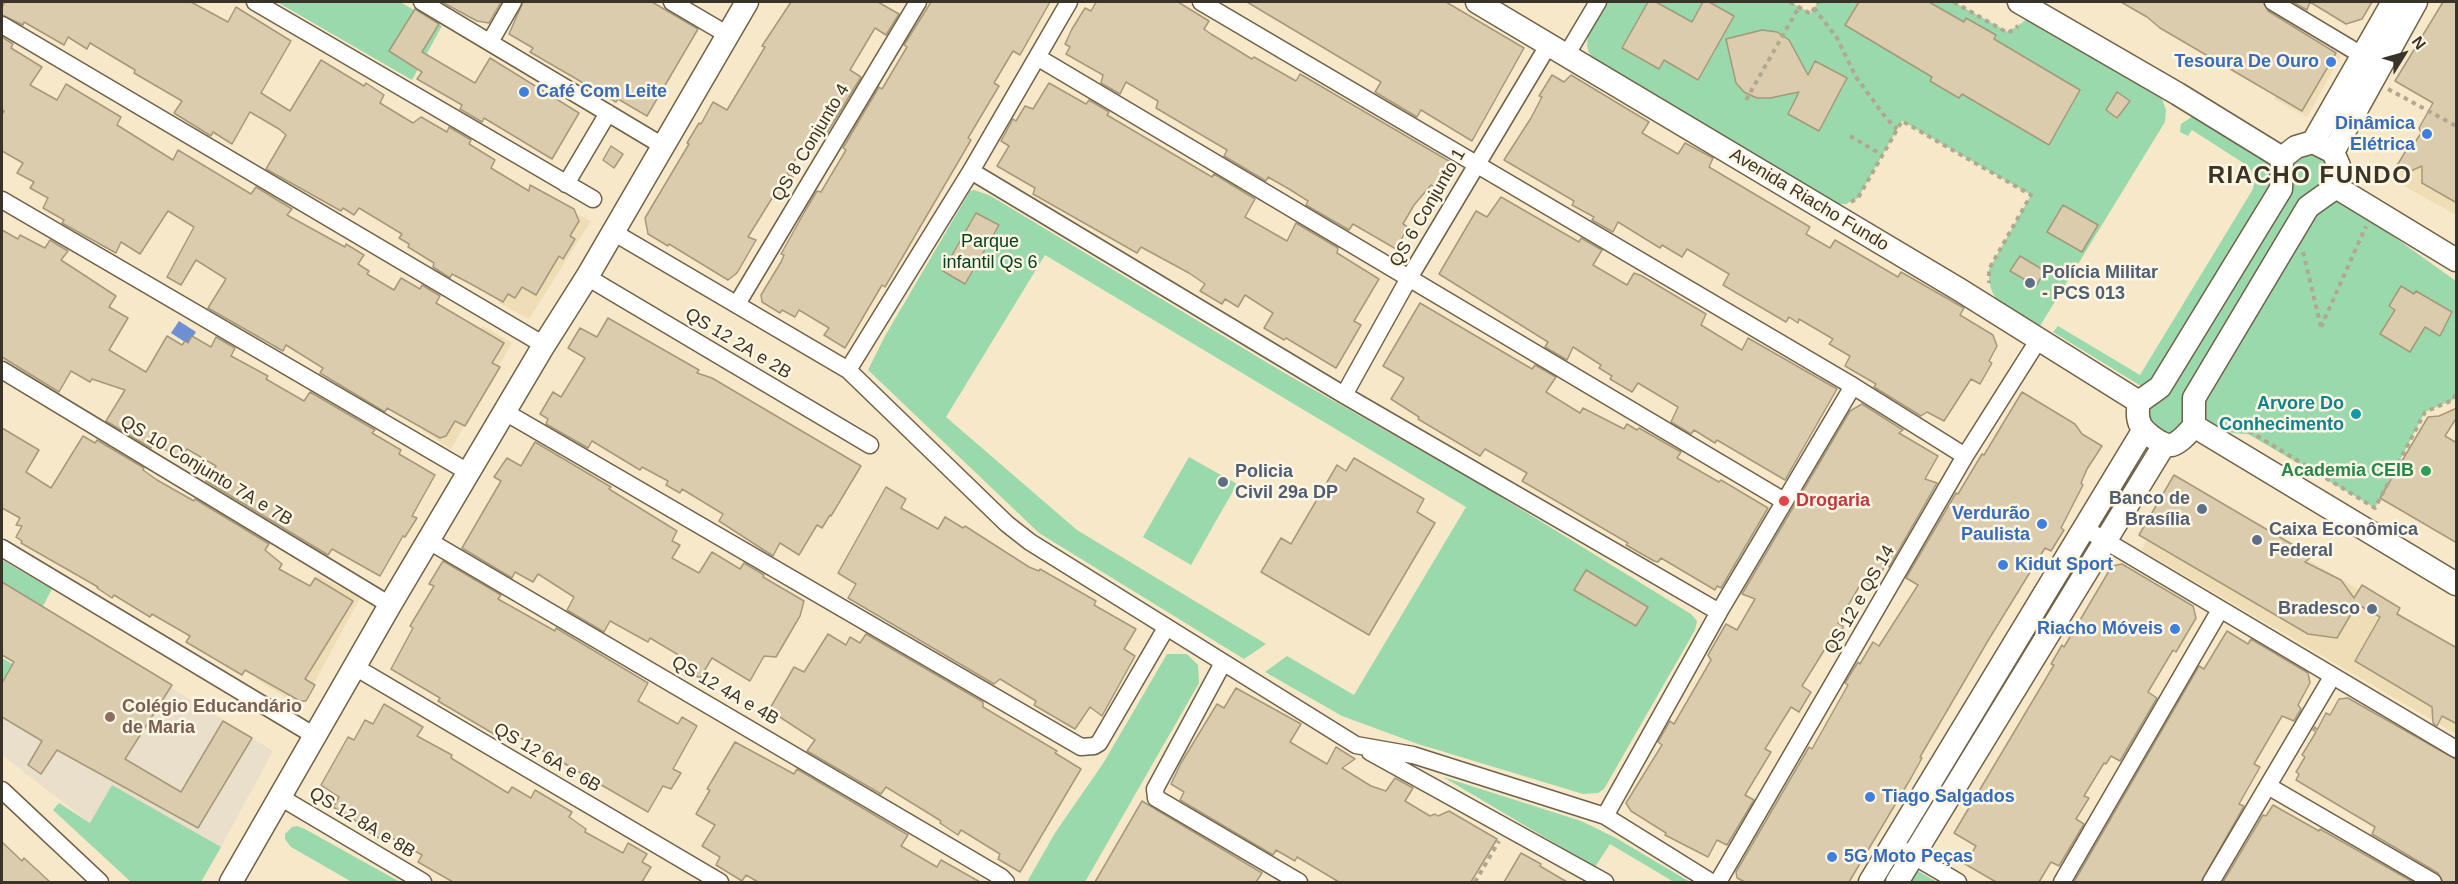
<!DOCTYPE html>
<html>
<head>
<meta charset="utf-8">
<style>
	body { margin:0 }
	#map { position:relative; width:2458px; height:884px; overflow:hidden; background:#f7e8c9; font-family:Arial,sans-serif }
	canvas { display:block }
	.frame { position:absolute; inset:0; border:3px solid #3a3428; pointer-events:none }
	.north { position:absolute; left:2374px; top:24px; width:60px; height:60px; -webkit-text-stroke:4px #fff6e3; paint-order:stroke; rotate:53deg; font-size:16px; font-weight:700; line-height:24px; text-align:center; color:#3a3428 }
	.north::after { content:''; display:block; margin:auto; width:21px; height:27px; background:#3a3428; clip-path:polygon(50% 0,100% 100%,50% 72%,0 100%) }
</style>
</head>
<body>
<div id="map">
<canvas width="2458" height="884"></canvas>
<div class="frame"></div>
<div class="north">N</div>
</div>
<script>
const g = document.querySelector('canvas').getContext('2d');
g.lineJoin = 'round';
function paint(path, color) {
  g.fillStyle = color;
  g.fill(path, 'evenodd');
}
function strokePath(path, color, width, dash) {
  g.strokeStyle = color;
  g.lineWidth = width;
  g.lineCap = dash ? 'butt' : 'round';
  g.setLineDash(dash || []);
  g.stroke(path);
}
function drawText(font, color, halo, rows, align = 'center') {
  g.font = font + ' Arial,sans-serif';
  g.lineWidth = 5;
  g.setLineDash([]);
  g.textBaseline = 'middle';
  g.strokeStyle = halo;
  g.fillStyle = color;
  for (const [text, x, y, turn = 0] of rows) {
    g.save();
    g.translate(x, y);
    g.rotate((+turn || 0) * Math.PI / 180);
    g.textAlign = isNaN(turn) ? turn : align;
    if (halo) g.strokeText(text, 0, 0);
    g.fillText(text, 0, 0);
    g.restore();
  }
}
paint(new Path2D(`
	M2309,37L2341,56L2307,117L2274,99Z
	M2428,119L2456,136V215L2393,180Z
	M558,205L591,221L529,319L499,303Z
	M483,326L512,343L451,449L422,430Z
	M2181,485L2456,647V734L2141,550Z
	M317,575L360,598L301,707L256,679Z`), '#efddb6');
paint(new Path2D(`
	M48,611L273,751L221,847L112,786L90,823L2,755V686Z`), '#e9dfca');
paint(new Path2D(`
	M277,2H400L442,26L412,80Z
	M1608,2H1790L1811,13L1818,2H1954L2008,32L2029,18L2162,99L2166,110L2165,122L2040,326C2011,310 1987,306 1989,269L2031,195L1902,121L1858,198L1846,204H1834L1593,58C1577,41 1598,18 1608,2Z
	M2193,116L2272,166L2274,181L2171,358L2147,385L2141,386L2053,332L2058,326L2140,375L2253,189L2255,176L2248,166L2192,130L2188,136L2180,132L2181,124Z
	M2314,154C2327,161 2329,165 2330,179L2183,425L2173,433L2160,432L2148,418L2150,405L2167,395L2293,183C2285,165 2298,156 2314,154Z
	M974,190L989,195L1281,371L1485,487L1691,614L1697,621L1695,630L1604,789L1598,793L1583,794L1418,744L1342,716L1265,672L1287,656L1354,695L1466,507L1045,255L946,417L1077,530L1266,644L1244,659L1039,533L868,370L885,336L970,191Z
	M2335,200L2390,234L2456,281V394L2453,400L2425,412L2375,508L2248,434C2227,434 2202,428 2200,403L2320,203Z
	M1189,457L1237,484L1191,565L1143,537Z
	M2,560L52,589L42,608L2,585Z
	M1167,654H1187L1198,665L1199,683L1085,882H1027L1055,833L1104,762Z
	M2,658L16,666L2,686Z
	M1443,777L1581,821L1616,838L1690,882H1674L1610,844L1595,867Z
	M112,785L221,847L201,882H131L53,810L59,803L90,823Z
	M297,826L305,829L400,882H352L291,847L285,839V834L292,827Z
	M1913,868L1937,882H1903Z`), '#9ad9ac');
paint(new Path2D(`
	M179,321L196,332L188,344L171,333Z`), '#6d8fd3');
const building = new Path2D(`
	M5,2H191L228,22L236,7L291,41L261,93L290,111L321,60L364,86L366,83L384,95L380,103L413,123L421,117L447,132L449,127L471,140L469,144L495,160L491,168L529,191L530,185L574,209L579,221L570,236L575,239L563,259L559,256L536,295L522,287L515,298L508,294L503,302L471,284L452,274L450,278L433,267L434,263L408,247L409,244L399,238L402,234L359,208L354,215L343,208L341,211L266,169L286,135L279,129L250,112L232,144L213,132L211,136L174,113L182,101L134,73L135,70L90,43L87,49L68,37L64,45L24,22L23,25L2,15V7Z
	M442,2H501L489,23L477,21Z
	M523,2H652L698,29L647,116L618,99L616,102L530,52L533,48L509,34Z
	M791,2H878L899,14L886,35L875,28L850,70L861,77L825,136L822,134L820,137L811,132L787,174L793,177L780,198L774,195L748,237L756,240L737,273L728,280L669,244L668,246L648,234L645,218L689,144L687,143L699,123L701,124L713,102L727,110L765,47L762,46Z
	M931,2H1050L1020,55L1013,51L994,83L999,86L968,138L971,140L885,287L882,285L845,348L824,335L829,328L799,310L795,317L782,310L780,313L762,302L761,295L781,262L784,255L781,254L805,211L817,191L821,192L846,150L843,148L879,87L882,89L907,47L904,45Z
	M1096,2H1178L1209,21L1204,29L1211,34L1252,59L1254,57L1296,81L1300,74L1454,164L1455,170L1442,191L1431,185L1414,205L1403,224L1408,227L1396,249L1353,224L1349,230L1306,205L1308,201L1289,189L1268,177L1266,181L1224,156L1227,150L1156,108L1158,101L1126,82L1120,94L1101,83L1103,75L1066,54L1070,47L1065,44L1072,29L1085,8L1091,11Z
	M1247,2H1446L1524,48L1472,141L1421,110L1417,117L1375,92L1381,82Z
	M1648,2H1656L1692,22L1703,2H1709L1734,16L1698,80L1664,60L1659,69L1622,48Z
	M1859,2H1929L1964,22L1966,18L1996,35L1994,39L2080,90L2049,145L1962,94L1959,98L1930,81L1932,77L1845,25Z
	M2121,2H2263L2268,11L2336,53L2302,111L2160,28L2147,17Z
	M2293,2H2372L2362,19L2346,24L2310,2L2307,10Z
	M2443,2H2457V203L2422,183V166L2406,173L2396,167L2407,149L2412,147L2421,133L2419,128L2433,103L2395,81Z
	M415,9L439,24L422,52L475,83L490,58L579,113L552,159L484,118L482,122L460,109L462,105L417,79L422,72L389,51Z
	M1762,30L1777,32L1789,40L1808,75L1815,61L1847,78L1819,131L1788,114L1799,92L1770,98H1757L1744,92L1736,83L1726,39Z
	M2,37L13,44L11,48L42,67L30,85L57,100L66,84L121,117L117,125L173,160L178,150L251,194L256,187L292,209L287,215L345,247L346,244L364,255L358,264L369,271L367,274L394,290L401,278L420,289L422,285L440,296L436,303L504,343L492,363L500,367L465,426L455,421L446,436L440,438L387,408L385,412L320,373L323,368L286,345L283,351L208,308L226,279L196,260L181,285L167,277L194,227L168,211L140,254L121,242L116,253L62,223L64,220L43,208L48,198L30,188L34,182L17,173L23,163L2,151V115L4,111L2,109Z
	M1552,75L1564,82L1571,75L1649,122L1642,133L1678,154L1685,143L1713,158L1709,167L1810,227L1806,234L1830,248L1835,240L1898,277L1901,272L1964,308L1960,315L1993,335L1997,346L1989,361L1992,363L1980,384L1971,379L1944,421L1927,412L1921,416L1874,387L1876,384L1845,366L1850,356L1829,344L1833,339L1799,319L1798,323L1789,317L1786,322L1723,285L1729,274L1687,249L1682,257L1662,245L1660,248L1618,222L1613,232L1592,220L1594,217L1572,205L1574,201L1504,160L1531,118L1542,97L1539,96Z
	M1049,83L1086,104L1089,100L1109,112L1107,115L1212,177L1214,174L1255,199L1245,217L1287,241L1296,223L1338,248L1337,253L1379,279L1354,321L1361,325L1336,368L1286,338L1284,340L1264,328L1273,313L1245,295L1238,307L1225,299L1222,304L1200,291L1205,284L1189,273L1141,247L1137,253L1033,194L1035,188L997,166L1009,146L1001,141L1013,119L1016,121L1025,106L1033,109Z
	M2117,92L2130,101L2117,118L2106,110Z
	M611,146L623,154L614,168L603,160Z
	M1501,197L1579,242L1581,238L1602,250L1593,265L1627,285L1634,273L1642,276L1706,314L1701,325L1742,350L1748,338L1837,389L1785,480L1717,440L1715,443L1694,430L1691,434L1671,422L1678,407L1638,383L1632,392L1610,379L1612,376L1599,368L1601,365L1573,347L1567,360L1545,347L1548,342L1439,274L1476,211L1487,217Z
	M2063,205L2098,225L2082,252L2047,232Z
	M976,213L999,225L965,284L943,271Z
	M2,230L18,239L20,235L45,248L50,240L68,251L61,260L116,296L109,307L128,318L109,350L146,372L167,336L182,345L185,341L188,343L192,336L211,347L216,337L235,348L231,356L268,376L266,379L304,401L310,392L375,430L372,433L401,450L399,454L435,475L412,516L417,518L405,537L403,536L380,576L332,549L328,555L206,481L216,466L187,449L181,459L153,442L151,448L106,421L125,390L92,379L90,382L71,371L59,392L2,357Z
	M2020,256L2045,271L2036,286L2010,271Z
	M2401,286L2414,294L2416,291L2452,312L2440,336L2425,327L2410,352L2380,334L2395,310L2389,306Z
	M1420,303L1532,369L1535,365L1556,377L1546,392L1580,413L1583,408L1624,429L1627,424L1637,430L1639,428L1681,452L1677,458L1719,482L1721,480L1768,508L1721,588L1717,586L1715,590L1661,558L1658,562L1654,561L1626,545L1628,543L1522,481L1527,473L1485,449L1480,456L1418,419L1419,417L1391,399L1404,378L1383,366Z
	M608,318L699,370L697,373L712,378L861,466L831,516L830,515L822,528L817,525L799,555L780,543L773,556L719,521L723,514L682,489L680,493L666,485L668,481L642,467L640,470L592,441L588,448L546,424L548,419L540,414L553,392L561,397L585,358L568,348L580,328L597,337Z
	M2022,392L2075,424L2082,434L2102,446L2087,469L2081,483L2083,485L2061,528L2064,530L2051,551L2045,548L1989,639L1920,757L1922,758L1911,778L1849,882H1745L1737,878L1736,872L1809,747L1812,749L1848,685L1845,683L1858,662L1860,664L1873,642L1879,646L1918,585L1906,578L1956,493L1958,494L1982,454L1984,455Z
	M1862,404L1903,430L1899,433L1938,456L1925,479L1937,483L1889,567L1886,565L1871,586L1863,580L1838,623L1843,626V632L1833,648L1828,644L1802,686L1811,692L1799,712L1791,707L1765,749L1771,752L1745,795L1754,800L1727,845L1717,840L1708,857L1665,835L1666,833L1631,811L1626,803L1662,745L1658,742L1670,721L1674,724L1711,660L1708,655L1726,624L1737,630L1755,599L1742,594L1850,411Z
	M2457,408V417L2445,436L2457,443V543L2380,498L2428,417L2439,416Z
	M2,428L39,450L26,472L51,488L83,436L95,443L97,440L144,468L143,470L157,480L194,501L195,499L269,544L265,550L282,564L279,569L310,586L315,578L353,601L305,679L315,685L306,701H300L245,670L242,675L186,642L190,636L152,614L150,617L114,595L112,598L97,588L98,587L21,543L22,541L16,537L22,526L16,525L20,518L2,508Z
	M535,442L611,487L609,489L677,531L672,541L680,545L672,558L699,573L712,552L740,569L744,563L764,575L763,577L804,601L800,616L776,657L764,656L750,681L712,658L700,678L682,668L687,660L650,638L648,642L610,621L604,632L567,610L574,597L538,574L533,582L515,572L512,578L462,548L501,481L494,477L507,458L521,466Z
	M1354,458L1424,499L1417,512L1435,523L1369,635L1261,572L1281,538L1291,544L1337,465L1346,471Z
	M2174,475L2312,556L2305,562L2341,580L2354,598L2362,585L2400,608L2397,614L2457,648V724L2442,716L2437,726L2433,723L2432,707L2355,661L2380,617L2357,604L2337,638L2308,634L2139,535Z
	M886,487L906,499L901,508L938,529L945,517L963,528L965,526L1029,567L1039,571L1040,569L1096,601L1094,605L1136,629L1124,649L1135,656L1102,716L1090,707L1075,729L1034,705L1036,701L1000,679L994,684L848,598L856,584L838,573Z
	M443,561L501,595L498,599L555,631L556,628L648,683L638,701L678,724L682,717L697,726L673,769L681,773L671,789L663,786L648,812L498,725L494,734L438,701L440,698L391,669L413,628L410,626L434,586L429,584Z
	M2122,564L2193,606L2196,618L2176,652L2173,650L2148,692L2157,698L2120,761L2111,756L2106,764L2104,763L2084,796L2089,798L2076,819L2084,824L2059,866L2051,862L2039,882H1996L1965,864L1976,846L1954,833L2054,665L2051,664L2062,645L2064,647L2112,566Z
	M1586,570L1648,607L1636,626L1574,590Z
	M2,582L172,685L125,759L181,792L223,721L252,738L198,828L57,750L41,774L28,765L42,741L2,717V683L14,662L2,655Z
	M2227,631L2248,644L2251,639L2308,673L2310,683L2298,705L2301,709L2294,721L2282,716L2254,764L2260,767L2239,804L2244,806L2201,882H2074L2199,666L2204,669Z
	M828,634L846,645L850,637L860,643L866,634L983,702V707L1057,751L1055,753L1081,769L1020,872L998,859L1000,854L961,830L958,835L940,823L941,821L886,787L881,794L807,751L815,740L769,710L794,667L804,672Z
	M1236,688L1301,724L1290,742L1327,764L1336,747L1355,759L1342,768L1371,786L1386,791L1395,778L1413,788L1405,801L1430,816L1435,814L1438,816L1449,811L1497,839L1471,882H1339L1297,857L1295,861L1276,850L1273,855L1180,800L1184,792L1171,784L1181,763L1217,704L1224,708Z
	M2348,698L2457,760V882H2443L2438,873L2372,834L2375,827L2296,780L2299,774L2296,772L2305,757L2302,755L2316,732L2313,730L2315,727L2317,730L2326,713L2330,715L2339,699Z
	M384,704L423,727L417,736L452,755L451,758L508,793L512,787L531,798L535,790L572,812L569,817L586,829L585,832L623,853L628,843L647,854L642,862L651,867L642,882H453L418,862L422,855L385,834L381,839L363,829L364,826L333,807L339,797L321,785L348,737L354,740L365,720L373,724Z
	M735,742L794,774L797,769L908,835L901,846L937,867L941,860L980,882H758L746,875L742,881L716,865L720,857L702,846L715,825L696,814L710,790L707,789Z
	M1142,801L1262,873L1256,882H1095Z
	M2273,805L2319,831L2320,829L2413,882H2223L2263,815L2266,816Z
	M2,842L22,861L24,858L50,882H2Z
	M1521,853L1541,864L1540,866L1567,882H1504Z`);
paint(building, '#dbccad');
strokePath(building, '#a6987b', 1.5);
const street = new Path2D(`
	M255,2L593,199
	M422,2L663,146
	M672,2L728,35
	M1201,2L1853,386L1965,456
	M2273,2L2370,60
	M2,25L544,345
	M490,42L513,2
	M1567,54L1598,2
	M1037,57L1784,501
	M971,171L1344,395L1719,612
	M566,184L608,113
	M2,200L468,472
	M613,232L848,370L1007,524L1030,542L1356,745L1413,755L1605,816L1711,882
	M587,277L870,445
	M737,304L918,2
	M2,370L390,605
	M848,370L971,171L1069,2
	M1344,395L1409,278L1549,44
	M505,412L1081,747L1094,746L1099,743L1166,628
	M2084,528L2456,749
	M429,541L1001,877L1006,882
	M2,548L315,736
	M1223,663L1155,789L1156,798L1299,882
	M355,667L720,882
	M1370,752L1605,882
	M2268,786L2433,882
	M2,790L100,882
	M280,797L423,882
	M1605,816L1719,612L1853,386
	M1905,851L1958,882
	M1718,882L1965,456L2039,339
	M2062,882L2220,610
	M2211,882L2332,677`);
const secondary = new Path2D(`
	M1477,2L1960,290L2139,402
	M2019,2L2178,94L2282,158
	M2313,142L2333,152L2339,166L2340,176L2336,187L2308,207L2194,398V426C2188,433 2181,442 2172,445C2166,446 2162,443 2158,441C2141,430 2135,423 2139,402L2160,387L2281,189L2282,158L2296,147Z
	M2313,142L2393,2
	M2333,152L2416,2
	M2336,187L2456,260
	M2194,426L2456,584
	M231,882L390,605L544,345L587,277L747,2
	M1870,882L2143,431
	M1897,882L2164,445`);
strokePath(street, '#706247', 19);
strokePath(secondary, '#706247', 25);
strokePath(new Path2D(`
	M1790,2L1811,14L1818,2
	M1954,2L2008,33L2018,26
	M1814,8L1837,38L1856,77L1886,118L1897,129
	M2388,89L2456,126
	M1746,100L1799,7
	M1850,136L1882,155
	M1851,202L1858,198L1902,121L2031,195L1989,269V283
	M2303,252L2321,327
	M2321,327L2366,226
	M2249,431L2375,508L2425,412L2453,400L2456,394
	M1475,882L1499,841`), '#b2a78f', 4, [4.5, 4.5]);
strokePath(street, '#fff', 16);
strokePath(secondary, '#fff', 22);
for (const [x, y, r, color] of [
	[2331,62,6,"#3f7fe0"],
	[524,92,6,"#3f7fe0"],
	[2427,134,6,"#3f7fe0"],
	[2030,283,6,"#5c6f8a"],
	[2356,414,6,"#0f9aa8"],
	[2426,471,6,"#2e9e5b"],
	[1223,482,6,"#5c6f8a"],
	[1784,501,6,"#e0444e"],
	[2202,509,6,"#5c6f8a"],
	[2042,524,6,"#3f7fe0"],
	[2257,540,6,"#5c6f8a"],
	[2003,565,6,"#3f7fe0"],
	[2372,609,6,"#5c6f8a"],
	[2175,629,6,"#3f7fe0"],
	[110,717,6,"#8d6e63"],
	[1870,797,6,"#3f7fe0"],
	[1832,857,6,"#3f7fe0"]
]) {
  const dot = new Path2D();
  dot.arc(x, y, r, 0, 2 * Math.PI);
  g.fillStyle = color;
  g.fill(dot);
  strokePath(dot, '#fff6e3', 2);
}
drawText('bold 18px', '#366cbe', '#fff6e3', [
	["Tesoura De Ouro",2319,62],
	["Café Com Leite",536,92,"left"],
	["Dinâmica",2415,124],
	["Elétrica",2415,145],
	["Verdurão",2030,514],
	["Paulista",2030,535],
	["Kidut Sport",2015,565,"left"],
	["Riacho Móveis",2163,629],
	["Tiago Salgados",1882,797,"left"],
	["5G Moto Peças",1844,857,"left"]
], 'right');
drawText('18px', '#3a3428', '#fff6e3', [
	["QS 8 Conjunto 4",811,143,-59],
	["Avenida Riacho Fundo",1809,200,31],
	["QS 6 Conjunto 1",1428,208,-60],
	["QS 12 2A e 2B",738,344,31],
	["QS 10 Conjunto 7A e 7B",206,471,31],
	["QS 12 e QS 14",1860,600,-60],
	["QS 12 4A e 4B",725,691,30],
	["QS 12 6A e 6B",547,758,30],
	["QS 12 8A e 8B",362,823,31]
]);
drawText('18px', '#024220', '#fff6e3', [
	["Parque",990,242],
	["infantil Qs 6",990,263]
]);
drawText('bold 18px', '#4e5e75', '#fff6e3', [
	["Polícia Militar",2042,273],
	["- PCS 013",2042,294],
	["Policia",1235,472],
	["Civil 29a DP",1235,493],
	["Banco de",2190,499,"right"],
	["Brasília",2190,520,"right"],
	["Caixa Econômica",2269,530],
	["Federal",2269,551],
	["Bradesco",2360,609,"right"]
], 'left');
drawText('bold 18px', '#0d838f', '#fff6e3', [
	["Arvore Do",2344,404],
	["Conhecimento",2344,425]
], 'right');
drawText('bold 18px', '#27864d', '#fff6e3', [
	["Academia CEIB",2414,471]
], 'right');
drawText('bold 18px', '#be3a42', '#fff6e3', [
	["Drogaria",1796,501]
], 'left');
drawText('bold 18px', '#785e54', '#fff6e3', [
	["Colégio Educandário",122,707],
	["de Maria",122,728]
], 'left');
g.letterSpacing = '1.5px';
drawText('bold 24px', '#3a3428', '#fff6e3', [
	["RIACHO FUNDO",2310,176]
]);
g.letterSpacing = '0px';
</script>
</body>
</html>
